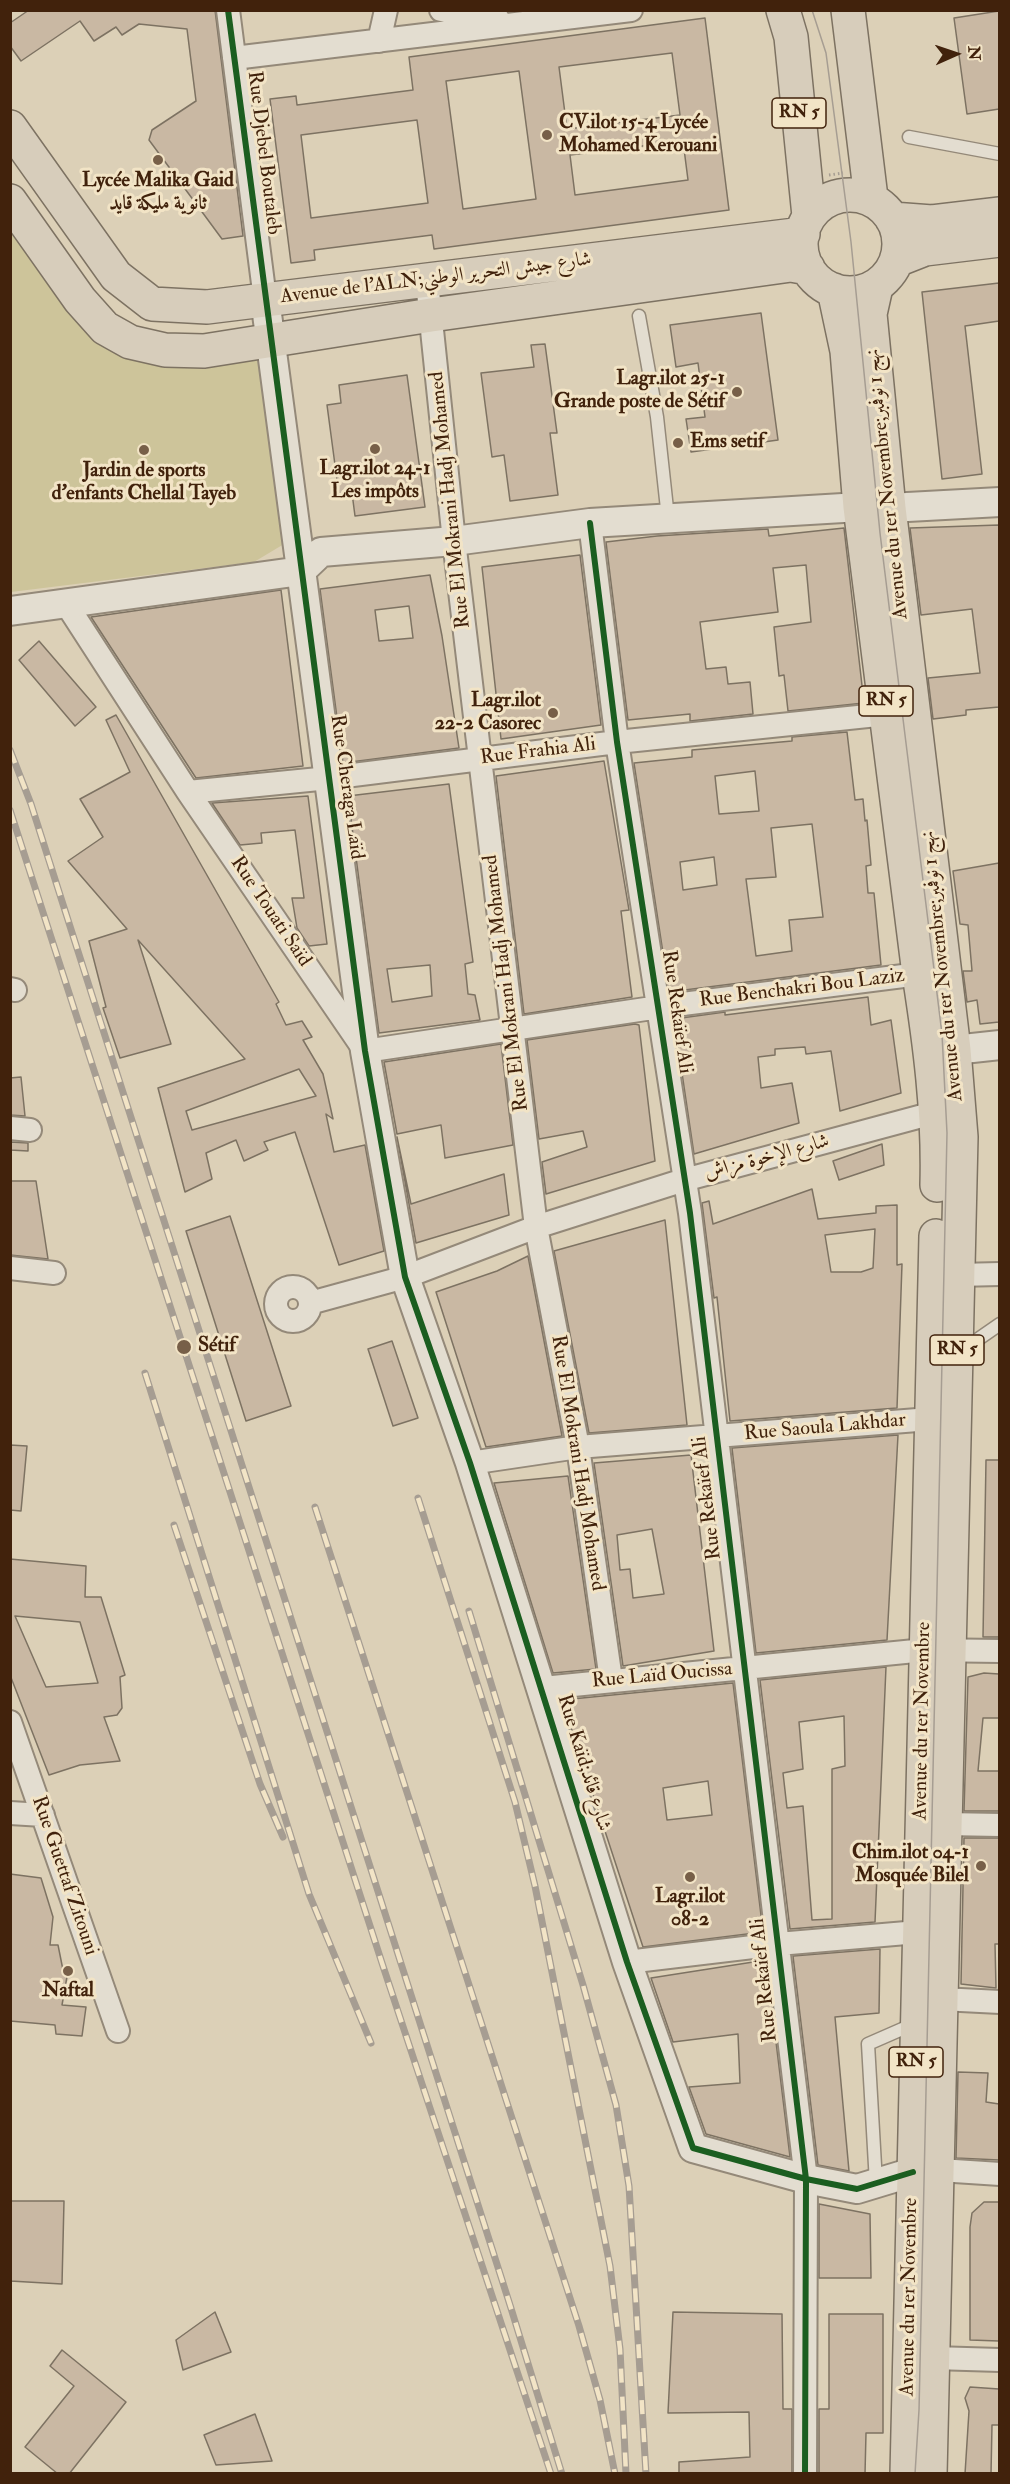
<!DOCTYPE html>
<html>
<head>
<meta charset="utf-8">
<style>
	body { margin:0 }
	#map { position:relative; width:1010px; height:2484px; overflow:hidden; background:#dcd0b7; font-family:"IM FELL Double Pica",serif }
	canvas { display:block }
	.frame { position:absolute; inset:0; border:12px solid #41220c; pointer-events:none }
	.north { position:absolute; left:926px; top:24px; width:60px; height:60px; -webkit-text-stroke:4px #f2e4c6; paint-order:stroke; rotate:87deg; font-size:16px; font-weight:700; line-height:24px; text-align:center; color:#41220c }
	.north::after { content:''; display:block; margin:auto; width:21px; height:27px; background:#41220c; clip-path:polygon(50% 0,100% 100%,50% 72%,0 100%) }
</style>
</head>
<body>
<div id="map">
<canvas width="1010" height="2484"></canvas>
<div class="frame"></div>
<div class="north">N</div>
</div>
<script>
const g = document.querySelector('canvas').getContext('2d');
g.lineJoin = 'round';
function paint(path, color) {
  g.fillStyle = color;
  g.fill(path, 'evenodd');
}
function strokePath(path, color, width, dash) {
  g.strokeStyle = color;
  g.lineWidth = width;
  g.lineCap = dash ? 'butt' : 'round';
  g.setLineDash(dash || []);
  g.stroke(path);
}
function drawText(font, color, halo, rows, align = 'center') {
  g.font = font + ' "IM FELL Double Pica",Amiri,serif';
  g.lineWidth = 6;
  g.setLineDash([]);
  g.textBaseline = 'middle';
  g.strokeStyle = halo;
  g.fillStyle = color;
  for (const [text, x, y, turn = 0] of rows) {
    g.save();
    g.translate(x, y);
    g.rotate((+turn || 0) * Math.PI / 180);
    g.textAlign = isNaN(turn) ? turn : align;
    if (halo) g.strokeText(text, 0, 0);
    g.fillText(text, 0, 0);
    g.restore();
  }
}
paint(new Path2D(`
	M10,217L88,326L263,350L289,541L254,562L11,592Z`), '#cdc49a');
const building = new Path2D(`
	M29,10H215L243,236L222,239L149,140L152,130L196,101L187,29L139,24L122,35L116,27L94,41L80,21L21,61L10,46V23Z
	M999,11V109L967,114L954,18Z
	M705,18L729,210L434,249L432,235L314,250L315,260L291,263L270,99L296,96L297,105L413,90L409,57ZM672,53L680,115L567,129L559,67ZM519,71L536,199L463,209L446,81ZM417,120L428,203L311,218L301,135ZM683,141L688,180L575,195L570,155Z
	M999,283V321L965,326L982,474L942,479L922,292Z
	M761,313L778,440L691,452L686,419L705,417L698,363L676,367L670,325Z
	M545,344L557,433H550L558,495L510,501L504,455L492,457L481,373L534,367L531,345Z
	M407,375L425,507L355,516L352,493L339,495L327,405L341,403L339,385Z
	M999,525V707L966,710V715L933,719L928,678L980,673L972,609L921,615L910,528Z
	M844,528L864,703L788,711L784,675L779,676L774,627L811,622L806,565L773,568L778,612L700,622L706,669L726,667L728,684L750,682L753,714L690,721V714L628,720L606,542L657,536L768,529L769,536Z
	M580,555L601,725L501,739L482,567Z
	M430,575L442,636L459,748L343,763L320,589ZM409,606L413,638L379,641L375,610Z
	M281,590L303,766L196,778L91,617Z
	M39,641L96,707L75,726L19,660Z
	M116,715L279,1002L276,1004L286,1025L302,1021L312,1037L303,1040L323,1074L333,1119L326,1114L334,1152L365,1145L384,1251L339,1265L295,1132L264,1142L268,1150L244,1161L236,1140L206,1153L212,1179L185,1192L158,1088L245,1059L138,940L171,1044L120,1058L103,1008L106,1007L89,941L127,929L68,861L103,837L80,799L130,772L106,720ZM299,1069L316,1096L192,1130L186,1111Z
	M847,732L855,800L863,799L865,821L867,820L871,865L866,866L868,893H874L881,965L669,992L634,763L692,757V750L792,741V737ZM755,771L759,811L719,814L715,776ZM812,824L823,917L789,920L792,951L756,956L746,879L776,877L771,828ZM714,857L717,885L683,890L680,862Z
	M604,761L629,910L621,911L632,997L524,1014L496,776Z
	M449,784L473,962L465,964L468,994L475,995L480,1020L379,1033L348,796ZM430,965L432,996L392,1002L387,969Z
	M308,796L327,944L309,946L297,928L292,898H304L295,830L261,833L262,843L240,845L212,803Z
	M999,863V1022L980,1024L977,1000L967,1002L963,971H972L968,925L960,924L953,871Z
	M868,997L871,1025L891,1020L901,1093L840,1111L831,1051L806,1054L805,1047L775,1049V1055L758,1057L761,1088L792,1083L799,1123L694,1154L674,1019L725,1012V1015Z
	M635,1024L639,1025L655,1161L546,1194L542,1162L587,1147L583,1131L539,1139L527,1040Z
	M501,1044L513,1145L445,1158L441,1125L397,1134L384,1062Z
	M21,1077L25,1116L10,1115V1078Z
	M397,1137L411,1204L504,1174L509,1215L416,1243Z
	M10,1142L28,1143V1151L10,1150Z
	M882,1144L884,1165L839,1180L833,1161Z
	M10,1181H36L48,1259L10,1255Z
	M812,1189L818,1219L876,1213V1206L897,1205V1265L902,1264L897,1408L730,1421L717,1297L714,1298L702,1203L709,1201L713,1224ZM875,1229L873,1268L861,1272H831L825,1235Z
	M230,1216L291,1406L246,1421L186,1231Z
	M665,1220L687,1425L589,1433L554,1251Z
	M528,1256L562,1436L486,1447L436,1292L497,1271Z
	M392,1341L418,1418L393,1426L368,1349Z
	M898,1435L887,1640L756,1653L732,1448Z
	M10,1445L27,1446L21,1511L10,1510Z
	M691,1455L714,1651L623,1666L594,1463ZM652,1529L664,1594L633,1598L630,1569L620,1570L617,1535Z
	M986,1460H999V1637H983Z
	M568,1476L596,1669L553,1673L494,1483Z
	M10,1559L86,1566L85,1597H101L125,1675L120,1677L122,1708L117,1715L104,1717L120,1761L80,1765L49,1775L10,1675ZM15,1616L80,1622L98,1683L46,1687Z
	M886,1667L875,1922L790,1929L760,1680ZM844,1716L845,1766L832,1769V1919L812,1920L803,1806L787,1808L783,1773L803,1769L799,1722Z
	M984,1673L999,1674V1718H983L978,1771H999V1811H964L968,1677Z
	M733,1683L763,1932L643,1947L562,1700ZM708,1781L712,1815L667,1820L663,1788Z
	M964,1838H999V1944H995L996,1988L961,1984Z
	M10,1874L41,1878L53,1917L50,1945H58L63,1970L68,1971L62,2005L86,2007L82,2036L56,2034L55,2025L10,2021Z
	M880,1949L879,2013L835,2017L849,2171L818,2165L793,1956Z
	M766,1960L790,2157L706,2134L689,2087L740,2083L738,2034L673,2042L651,1978Z
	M958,2072L988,2073L986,2102L999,2104V2160L956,2158Z
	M10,2201H64L62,2284L10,2281Z
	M984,2202H999V2341L970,2340V2227L972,2213Z
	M819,2204L870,2214L871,2278H819Z
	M215,2312L231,2352L183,2370L176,2340Z
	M673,2312L782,2314L783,2409H792V2474H679V2462L750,2457L749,2412L668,2413Z
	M829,2314H883V2433H866L865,2474H819V2409H829Z
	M62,2350L126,2402L69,2474H58L25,2447L74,2386L50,2366Z
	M970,2387L999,2389V2425H992L991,2474H965L969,2411L965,2398Z
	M255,2414L272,2461L216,2465L204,2435Z`);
paint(building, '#c9b8a3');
strokePath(building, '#7d7262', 1.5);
const service = new Path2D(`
	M909,137L1000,154
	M639,316L657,417L668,518
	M961,1351L1000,1324
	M876,2183L868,2044L916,2023`);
const minor = new Path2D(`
	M228,10L265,299
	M441,10L498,19
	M379,41L386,10
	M234,58L631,10
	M427,282L454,541L536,1227L578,1447L611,1680
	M590,523L617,742L690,1213L806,2179L805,2474
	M65,602L188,792L365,1051L659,1007L919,974
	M188,792L329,778L617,742L887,714
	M10,989L15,990
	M10,1128L30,1130
	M10,1268L54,1273
	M957,1275L1000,1274
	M276 1304a17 17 0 1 1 34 0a17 17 0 1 1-34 0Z
	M310,1303L405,1277L536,1227L684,1180L937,1112L947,1105
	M470,1463L578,1447L930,1419
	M543,1688L925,1650L1000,1651
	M10,1722L118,2031
	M10,1813L43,1815
	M945,1824L1000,1825
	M627,1962L778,1944L918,1932
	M941,1999L1000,2002
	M939,2170L1000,2174
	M933,2358L1000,2360`);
const tertiary = new Path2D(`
	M265,299L365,1051L405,1277L470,1463L627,1962L693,2148L806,2179L857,2189L913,2172
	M889,508L1000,502
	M10,611L301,571L321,552L454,541L590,523L860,507
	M954,1050L1000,1045`);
const primary = new Path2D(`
	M783,10L791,37L809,216
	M848,10L871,198
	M10,127L116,276L152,304L207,307L803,234
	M801 244a49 49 0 1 1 98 0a49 49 0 1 1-98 0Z
	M10,201L80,300L105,328L130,342L165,350L204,351L431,315L791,265L808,268
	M892,219L932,222L1000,214
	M897,260L925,249L1000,240
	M876,287L870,314L889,508L954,1050L961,1137L930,2474
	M834,290L847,351L860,507L919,974C930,1044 939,1113 937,1185
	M907,2474L936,1236`);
strokePath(service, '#948979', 15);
strokePath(minor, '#948979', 26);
strokePath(tertiary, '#948979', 32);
strokePath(primary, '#7d7262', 36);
strokePath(new Path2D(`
	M829,175L843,173`), '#a69d92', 3, [1.5, 3]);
strokePath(service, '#e3ddd0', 12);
strokePath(minor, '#e3ddd0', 22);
strokePath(tertiary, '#e3ddd0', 28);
strokePath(primary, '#d7cdbb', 33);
strokePath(new Path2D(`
	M812,10L826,53L851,242L880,533L942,1034L947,1133L919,2410L915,2474`), '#a69d92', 1.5);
const rail = new Path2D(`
	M10,750L31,804L510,2305L562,2474
	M10,810L382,1963L551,2474
	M145,1373L309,1894L371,2043
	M418,1498L515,1802L535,1886L610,2266L620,2349L626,2474
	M315,1507L579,2326L600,2400L615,2474
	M174,1525L260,1784L283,1837
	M469,1611L583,1985L616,2105L629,2186L646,2474`);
strokePath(rail, '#a69d92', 7);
strokePath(rail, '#f2e4c6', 4.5, [14]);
strokePath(new Path2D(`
	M228,10L365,1051L405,1277L470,1463L627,1962L693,2148L806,2179L857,2189L913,2172
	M590,523L617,742L690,1213L806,2179L805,2474`), '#1b5e20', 6);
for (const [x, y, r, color] of [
	[547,135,6,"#775f48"],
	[158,160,6,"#775f48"],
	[737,392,6,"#775f48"],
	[678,443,6,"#775f48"],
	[375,449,6,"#775f48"],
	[144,450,6,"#775f48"],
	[553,713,6,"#775f48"],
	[184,1347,8,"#775f48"],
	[981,1866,6,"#775f48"],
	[690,1877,6,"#775f48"],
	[68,1971,6,"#775f48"]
]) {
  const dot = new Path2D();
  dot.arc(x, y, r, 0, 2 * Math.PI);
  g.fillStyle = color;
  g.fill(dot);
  strokePath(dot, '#f2e4c6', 2);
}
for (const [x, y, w] of [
	[799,113,54],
	[886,701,54],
	[957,1350,54],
	[916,2062,54]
]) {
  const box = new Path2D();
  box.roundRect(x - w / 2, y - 15, w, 30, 4.5);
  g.fillStyle = '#f2e4c6';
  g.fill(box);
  strokePath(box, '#41220c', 1.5);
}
drawText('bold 18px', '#41220c', null, [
	["RN 5",799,113],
	["RN 5",886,701],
	["RN 5",957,1350],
	["RN 5",916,2062]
]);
drawText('bold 20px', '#41220c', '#f2e4c6', [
	["CV.ilot 15-4 Lycée",559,124,"left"],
	["Mohamed Kerouani",559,147,"left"],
	["Lycée Malika Gaid",158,182],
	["ثانوية مليكة قايد",158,205],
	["Lagr.ilot 25-1",725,380,"right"],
	["Grande poste de Sétif",725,403,"right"],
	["Ems setif",690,443,"left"],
	["Lagr.ilot 24-1",375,470],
	["Les impôts",375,493],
	["Jardin de sports",144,472],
	["d'enfants Chellal Tayeb",144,495],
	["Lagr.ilot",541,702,"right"],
	["22-2 Casorec",541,725,"right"],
	["Sétif",198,1347,"left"],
	["Chim.ilot 04-1",969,1854,"right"],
	["Mosquée Bilel",969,1877,"right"],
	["Lagr.ilot",690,1898],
	["08-2",690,1921],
	["Naftal",68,1992]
]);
drawText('20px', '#41220c', '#f2e4c6', [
	["Rue Djebel Boutaleb",263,153,83],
	["Avenue de l'ALN;شارع جيش التحرير الوطني",436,279,-7],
	["Avenue du 1er Novembre;نهج 1 نوفمبر",888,484,-96],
	["Rue El Mokrani Hadj Mohamed",451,500,-96],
	["Rue Frahia Ali",538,752,-7],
	["Rue Cheraga Laïd",346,787,82],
	["Rue Touati Saïd",270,912,56],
	["Avenue du 1er Novembre;نهج 1 نوفمبر",943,966,-96],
	["Rue El Mokrani Hadj Mohamed",507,983,-97],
	["Rue Benchakri Bou Laziz",802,989,-7],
	["Rue Rekaïef Ali",676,1012,82],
	["شارع الإخوة مزاش",767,1158,-15],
	["Rue Saoula Lakhdar",825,1428,-5],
	["Rue El Mokrani Hadj Mohamed",577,1463,81],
	["Rue Rekaïef Ali",708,1498,-97],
	["Rue Laïd Oucissa",662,1676,-5],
	["Avenue du 1er Novembre",923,1721,-89],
	["Rue Kaïd;شارع قائد",583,1763,73],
	["Rue Guettaf Zitouni",64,1876,71],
	["Rue Rekaïef Ali",765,1980,-96],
	["Avenue du 1er Novembre",910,2297,-89]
]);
</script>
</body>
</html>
